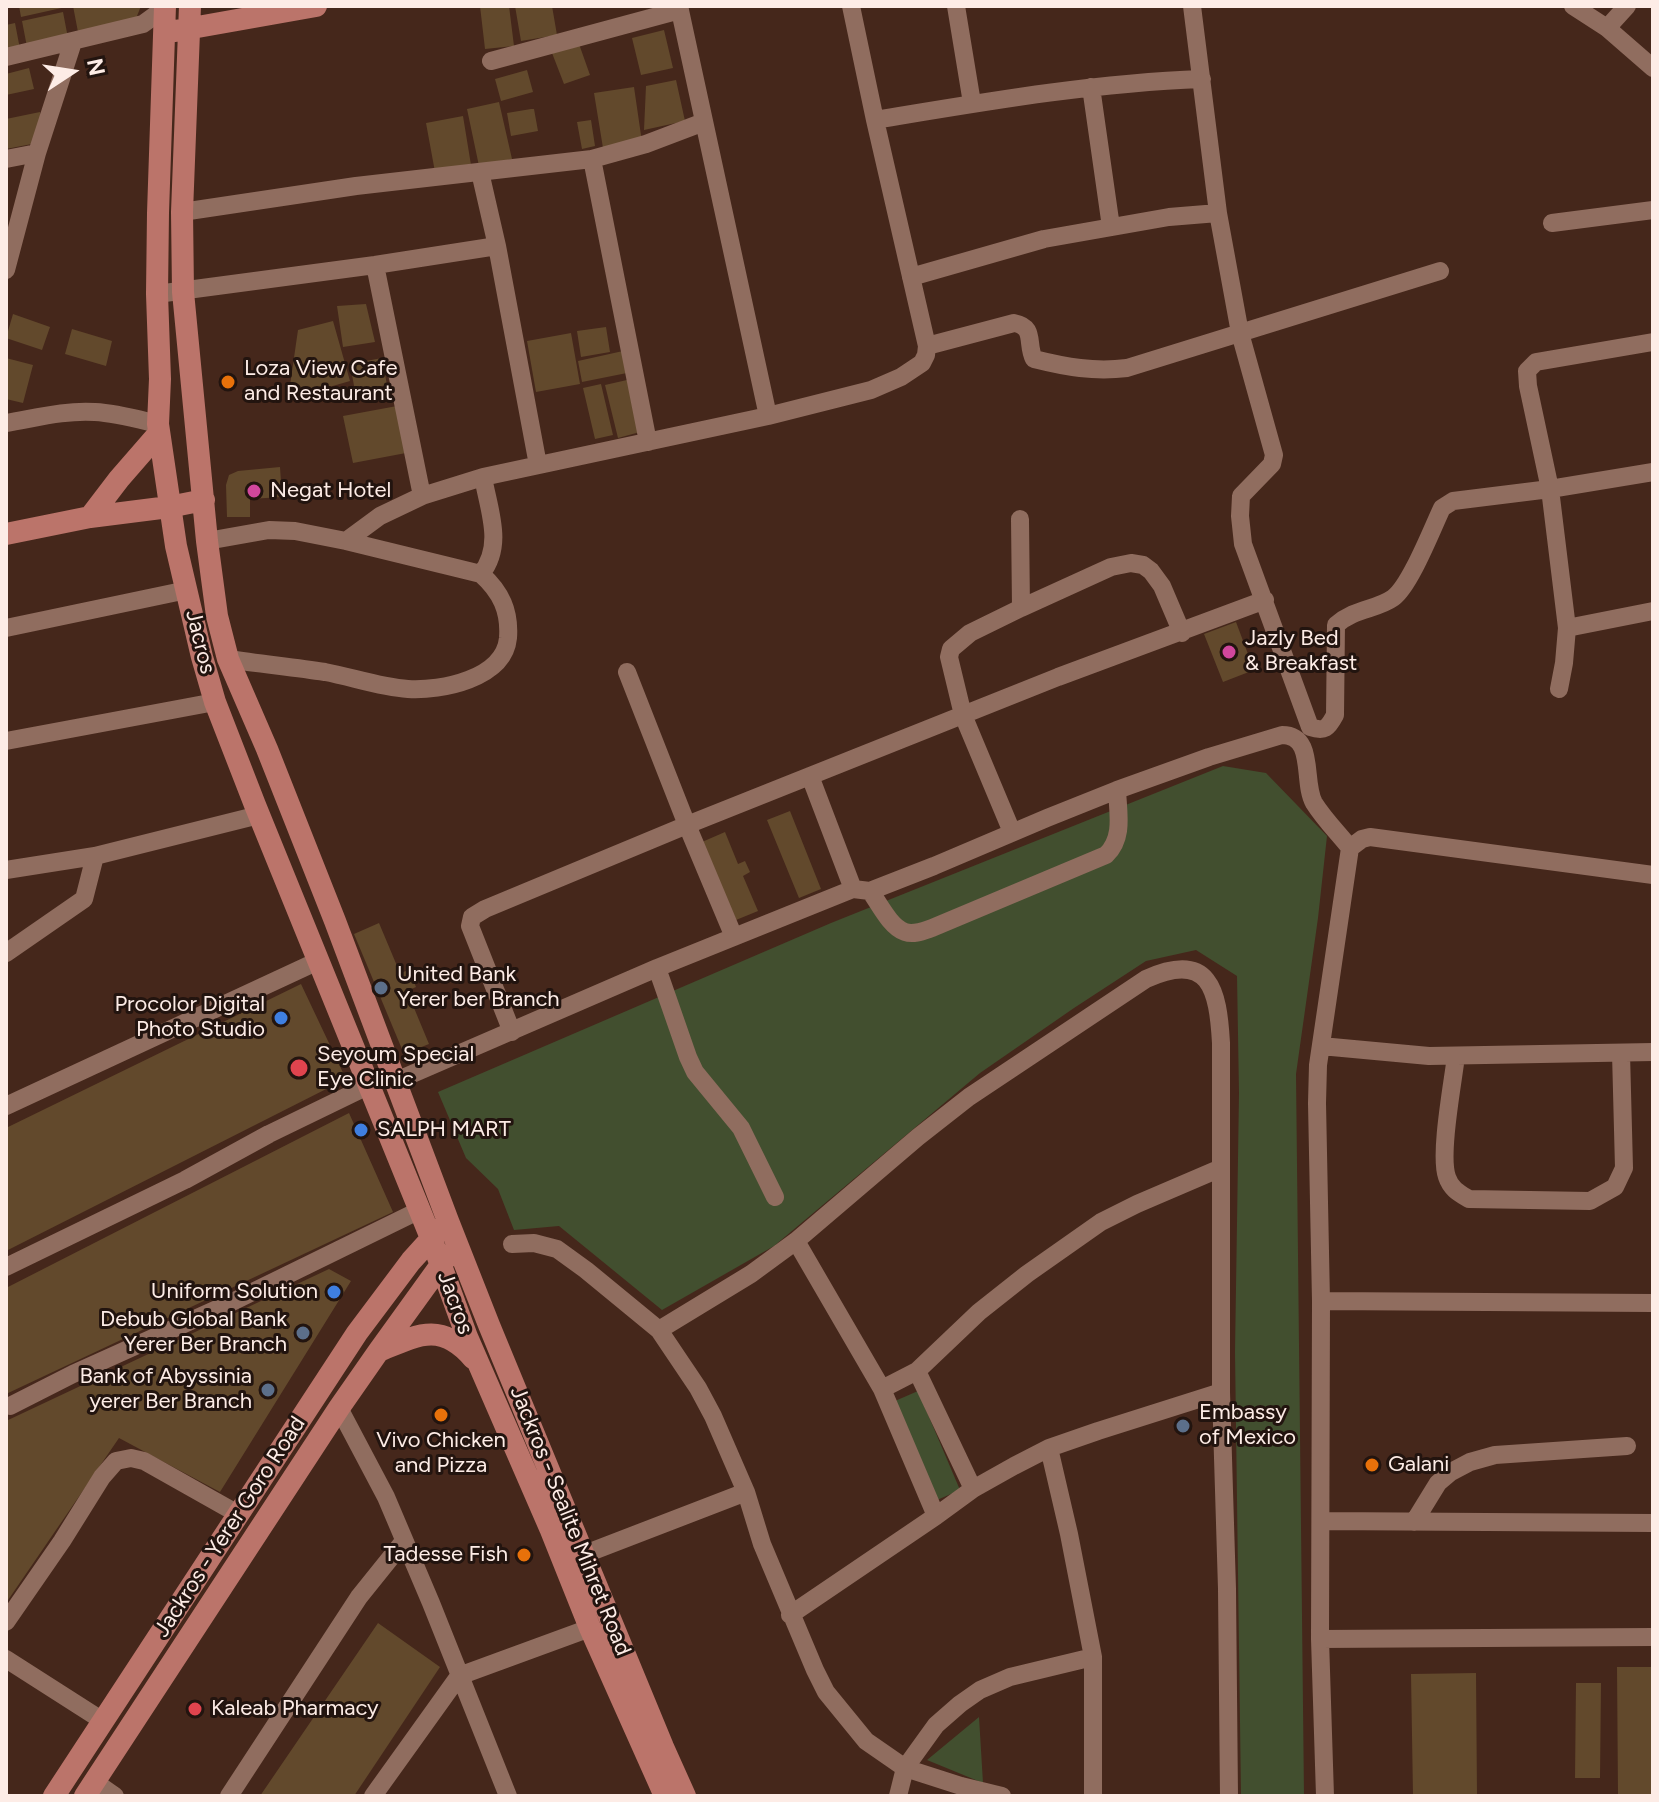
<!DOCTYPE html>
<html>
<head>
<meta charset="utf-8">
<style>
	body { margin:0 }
	#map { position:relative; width:1659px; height:1802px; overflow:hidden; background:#45271b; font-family:Figtree,sans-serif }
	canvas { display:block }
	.frame { position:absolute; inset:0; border:8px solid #fdece6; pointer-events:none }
	.north { position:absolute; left:32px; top:32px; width:80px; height:80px; -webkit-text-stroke:6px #22140f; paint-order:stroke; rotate:78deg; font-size:22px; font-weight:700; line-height:32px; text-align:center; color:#fdece6 }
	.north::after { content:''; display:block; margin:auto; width:28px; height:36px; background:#fdece6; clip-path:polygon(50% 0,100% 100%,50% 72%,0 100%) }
</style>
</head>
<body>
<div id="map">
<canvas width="1659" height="1802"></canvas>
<div class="frame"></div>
<div class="north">N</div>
</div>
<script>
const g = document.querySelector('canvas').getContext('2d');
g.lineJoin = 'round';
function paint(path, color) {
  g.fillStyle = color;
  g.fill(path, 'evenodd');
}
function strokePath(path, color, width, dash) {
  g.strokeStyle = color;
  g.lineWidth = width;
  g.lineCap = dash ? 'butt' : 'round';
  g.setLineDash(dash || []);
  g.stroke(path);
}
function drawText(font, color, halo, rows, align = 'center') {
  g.font = font + ' Figtree,sans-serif';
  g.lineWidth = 6;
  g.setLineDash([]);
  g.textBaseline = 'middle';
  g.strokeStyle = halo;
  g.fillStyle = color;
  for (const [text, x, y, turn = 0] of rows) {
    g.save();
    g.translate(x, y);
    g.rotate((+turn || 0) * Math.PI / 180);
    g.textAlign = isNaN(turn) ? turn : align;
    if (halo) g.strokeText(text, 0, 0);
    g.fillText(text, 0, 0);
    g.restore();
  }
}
paint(new Path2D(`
	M1223,766L1266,773L1327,836L1318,918L1296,1074L1304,1796H1241L1235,1352L1239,1093L1237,976L1196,950L1146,961L1074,1008L980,1073L774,1246L662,1310L559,1226L514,1230L498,1189L466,1158L438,1092L831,923Z
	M918,1391L960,1490L937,1500L895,1401Z
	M979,1717L983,1783L927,1760Z`), '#424f2f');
paint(new Path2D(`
	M19,6H66V7L21,17Z
	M73,6H141L135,21L78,32Z
	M480,6H509L514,46L485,49Z
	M515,6H552L557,35L521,41Z
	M63,12L68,38L27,47L22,21Z
	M15,23L20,49L6,52V25Z
	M664,30L673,68L641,75L632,38Z
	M579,44L590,75L564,84L552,53Z
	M29,68L34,89L6,95V74Z
	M527,70L533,92L501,101L495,79Z
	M676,80L685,121L644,130L646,86Z
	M634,87L642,142L603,148L594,93Z
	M499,102L512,159L479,166L467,109Z
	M531,109H534L538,131L511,136L507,113Z
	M40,112L43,125L37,143L6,149V119Z
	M463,116L471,165L435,172L426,123Z
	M591,120L595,146L582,149L577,122Z
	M366,304L375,342L343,347L337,306Z
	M13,314L50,327L42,350L6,338Z
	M333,321L350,381L288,399L298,330Z
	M606,327L610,352L581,357L577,331Z
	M72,329L112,341L106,366L65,354Z
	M571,333L580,384L536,392L527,341Z
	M623,351L627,373L582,382L578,361Z
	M6,358L33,365L23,403L6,399Z
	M382,358L387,385L355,391L350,364Z
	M627,380L640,432L618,438L605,385Z
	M601,384L613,435L595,439L583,388Z
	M397,406L406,453L353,463L343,416Z
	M280,467L282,497L250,499V517H227L226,485L229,475L238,471Z
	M1236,622L1254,670L1223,682L1204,634Z
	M790,811L821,889L799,898L767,820Z
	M725,832L738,864L745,861L750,872L743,876L758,911L736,920L702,842Z
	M379,923L400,973L409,970L416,987L407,991L429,1044L404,1054L354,934Z
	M301,984L346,1079L6,1251V1128Z
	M349,1113L393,1212L6,1394V1288Z
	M329,1269L351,1281L220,1492L119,1438L6,1603V1421Z
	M378,1623L440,1667L354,1796H260Z
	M1617,1667H1653V1796H1618Z
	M1476,1673L1477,1796H1413L1411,1674Z
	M1576,1683H1601L1600,1778H1575Z`), '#62492c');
strokePath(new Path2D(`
	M679,6L768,416
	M956,6L972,103
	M1192,6L1218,213L1240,333L1274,455L1272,464L1241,496L1240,516L1243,544L1310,727C1325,732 1328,728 1335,715L1336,625C1355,608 1376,610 1393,598C1410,586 1432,529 1442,508L1453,501L1550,489L1653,472
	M1573,6L1607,28L1653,68
	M1607,28L1627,6
	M6,57L143,24L165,8
	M491,61L680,10
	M1091,87L1111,227
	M875,120C984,102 1092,83 1202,79
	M6,159L37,153
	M592,159L648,442
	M480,172L497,246L538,465
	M182,212L356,186L592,159L646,144L704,122
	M1552,223L1653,210
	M375,265L422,496
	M6,270L37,153L73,42
	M911,277L1044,239L1169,217L1218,213
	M157,294L375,265L497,246
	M927,346L1014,323C1036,327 1026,344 1034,359C1066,367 1094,372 1127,368L1440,271
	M6,423C36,418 65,410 95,412C116,413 137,419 158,424
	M1020,519L1021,608
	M207,541L269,530L295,531L346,541L481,574C501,592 510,611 508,638C504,679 441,691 408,689C380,687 352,677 325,672C293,667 260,664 228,659
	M346,541L380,516L422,496L483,477L768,416L871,390L901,377L922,363L926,355L927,346L875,120L851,6
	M481,574C504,545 489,511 483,477
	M6,628L187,590
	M1567,628L1653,611
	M627,672L687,825L734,937
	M1559,689L1564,663L1567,628L1550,489L1528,386L1527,371L1536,362L1653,342
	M6,741L215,702
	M810,776L853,889
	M1012,832L963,715L949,657L951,649L970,633L1021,608L1111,567L1131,563L1143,565L1151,571L1162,586L1182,633
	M6,870L95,856L259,815
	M870,891C879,903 890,927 905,932C914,935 923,931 932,928L1106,855C1124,838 1118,813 1117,790
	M6,953L84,899L95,856
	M657,968L688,1057L695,1072L741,1128L775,1197
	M512,1032L470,926L472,917L485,909L687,825L1058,677L1265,600
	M1321,1046L1429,1056L1653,1052
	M1456,1056C1453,1082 1439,1155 1447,1177C1451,1189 1459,1193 1469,1199L1590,1201L1615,1187L1624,1168L1621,1053
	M396,1081L657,968L853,889L870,891L934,866L1047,818L1117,790L1209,757L1282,735C1316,735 1302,782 1314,803C1324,819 1338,833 1350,848
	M6,1106L318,961
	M796,1241L882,1389L936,1516
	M512,1244L534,1243L557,1249L586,1270L659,1330L698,1388L713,1416L746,1492L762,1544L815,1670L826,1692L866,1741L905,1768L961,1786L1002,1796
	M6,1267L185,1180L269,1134L370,1085
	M1321,1301L1653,1303
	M659,1330L751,1274L796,1241L918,1137L969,1097L1146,979C1210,950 1218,990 1221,1043V1392L1227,1589L1229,1796
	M917,1371L973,1489
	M882,1389L917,1371L979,1312L1027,1274L1101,1222L1137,1204L1221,1168
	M10,1406L73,1374L226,1305L420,1210
	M339,1408L386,1497L431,1603L508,1796
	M1049,1448L1069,1534L1093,1657V1796
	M1321,1521L1653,1523
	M1414,1522L1438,1483L1451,1472L1470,1462L1495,1455L1627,1446
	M585,1554L746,1492
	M790,1615L936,1516L973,1489L1014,1466L1049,1448L1098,1431L1221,1392
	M6,1622L62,1541L102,1477L116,1461L131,1458L144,1461L238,1514
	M1320,1639L1653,1637
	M6,1659L103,1721
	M95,1782L115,1796
	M229,1796L359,1597L404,1541
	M373,1796L459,1676L590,1628
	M898,1796L905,1768L936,1725L960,1704L980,1690L1010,1677L1093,1657
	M1325,1796L1320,1639L1321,1301L1317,1103L1318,1065L1350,848L1362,839L1370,837L1653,875`), '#906d5f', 18);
strokePath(new Path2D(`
	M165,6L158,213L157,294L160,379L158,424L176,546L202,657L215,702L255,805L431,1238L467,1337L550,1528L590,1628L665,1796
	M190,6L182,212L183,292L207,541L217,616L228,659L267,749L335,921L448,1221L489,1325L663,1747L685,1796
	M175,31L316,6
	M90,517L119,479L159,433
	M6,534L90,517L169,507L204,500
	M379,1351C417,1335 441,1321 473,1358
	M54,1796L357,1333L411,1261L440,1229
	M85,1796L339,1408L378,1352L448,1255`), '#bb746a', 22);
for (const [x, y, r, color] of [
	[228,382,8,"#e8710a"],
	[254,491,8,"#d1479c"],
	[1229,652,8,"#d1479c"],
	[381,988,8,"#5c6f8a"],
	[281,1018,8,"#3f7fe0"],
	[299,1068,10,"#e0444e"],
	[361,1130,8,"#3f7fe0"],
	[334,1292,8,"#3f7fe0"],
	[303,1333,8,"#5c6f8a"],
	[268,1390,8,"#5c6f8a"],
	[441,1415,8,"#e8710a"],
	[1183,1426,8,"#5c6f8a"],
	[1372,1465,8,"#e8710a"],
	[524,1555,8,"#e8710a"],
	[195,1709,8,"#e0444e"]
]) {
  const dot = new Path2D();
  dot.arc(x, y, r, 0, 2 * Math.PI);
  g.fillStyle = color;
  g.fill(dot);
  strokePath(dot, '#22140f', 3);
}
drawText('22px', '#fdece6', '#22140f', [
	["Loza View Cafe",244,369],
	["and Restaurant",244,394],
	["Negat Hotel",270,491],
	["Jazly Bed",1245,639],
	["& Breakfast",1245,664],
	["United Bank",397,975],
	["Yerer ber Branch",397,1000],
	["Procolor Digital",265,1005,"right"],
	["Photo Studio",265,1030,"right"],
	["Seyoum Special",317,1055],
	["Eye Clinic",317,1080],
	["SALPH MART",377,1130],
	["Uniform Solution",318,1292,"right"],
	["Debub Global Bank",287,1320,"right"],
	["Yerer Ber Branch",287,1345,"right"],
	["Bank of Abyssinia",252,1377,"right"],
	["yerer Ber Branch",252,1402,"right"],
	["Embassy",1199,1413],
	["of Mexico",1199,1438],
	["Vivo Chicken",441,1441,"center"],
	["and Pizza",441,1466,"center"],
	["Galani",1388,1465],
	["Tadesse Fish",508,1555,"right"],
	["Kaleab Pharmacy",211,1709]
], 'left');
drawText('22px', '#fdece6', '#22140f', [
	["Jacros",200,642,76],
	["Jacros",455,1303,70],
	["Jackros - Sealite Mihret Road",570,1521,68],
	["Jackros - Yerer Goro Road",230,1527,-57]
]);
</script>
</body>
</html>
